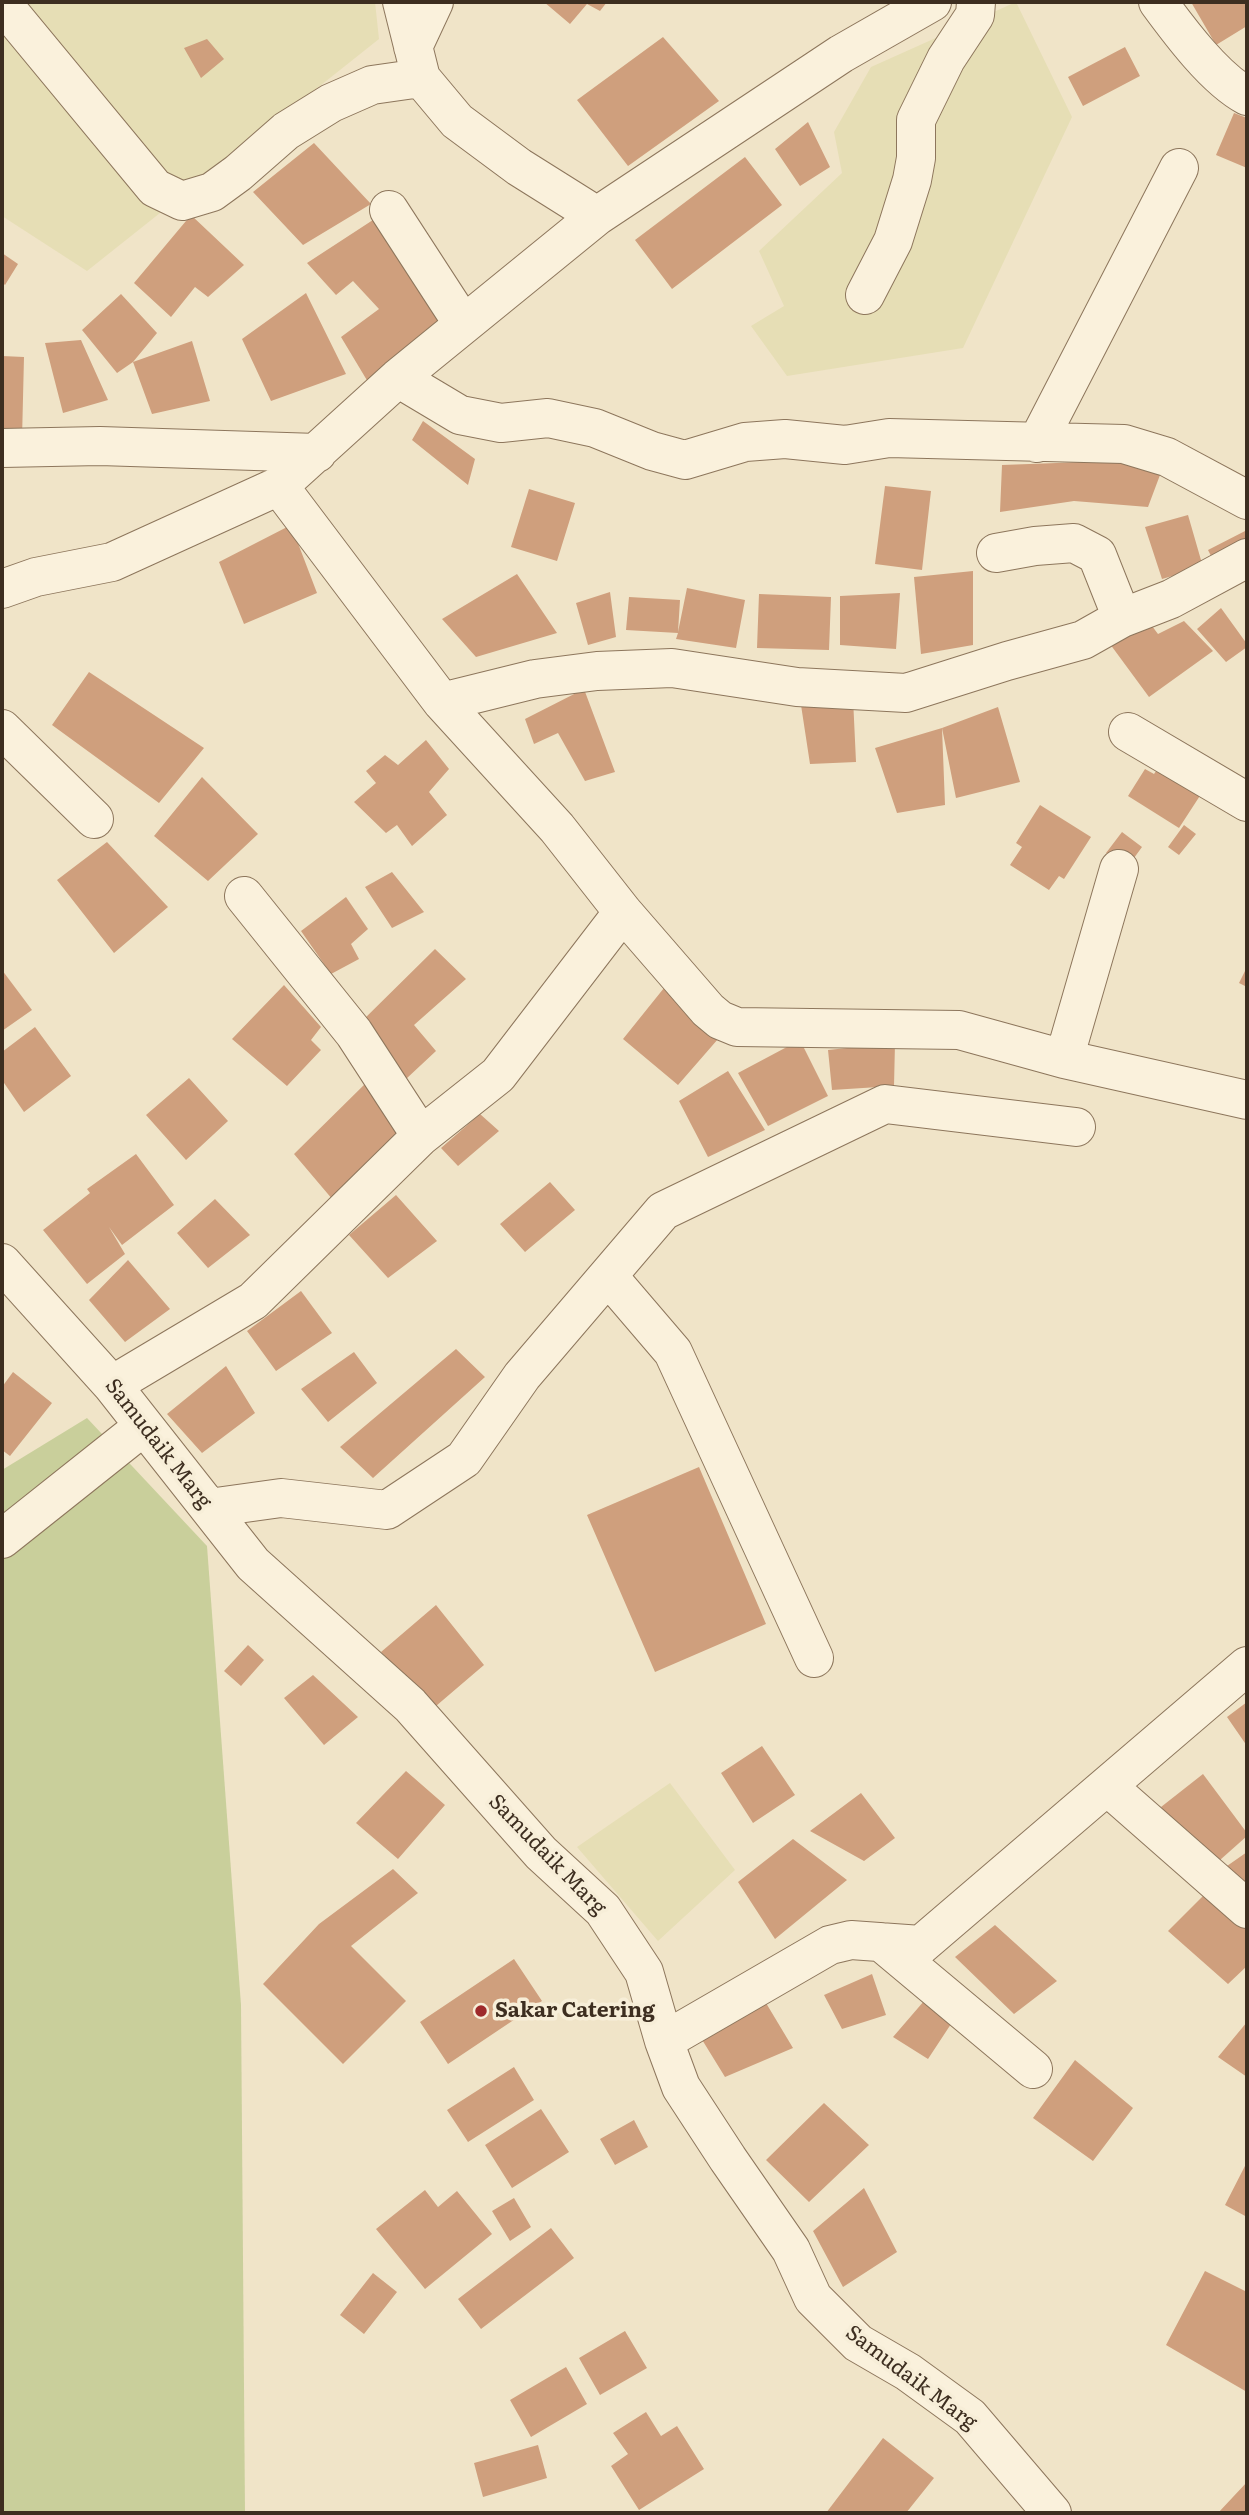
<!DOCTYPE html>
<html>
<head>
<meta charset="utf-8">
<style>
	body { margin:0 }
	#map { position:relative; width:1249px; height:2515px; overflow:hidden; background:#f0e4c8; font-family:Literata,serif }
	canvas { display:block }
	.frame { position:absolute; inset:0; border:4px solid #3d2e20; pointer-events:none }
</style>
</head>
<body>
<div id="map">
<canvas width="1249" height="2515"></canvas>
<div class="frame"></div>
</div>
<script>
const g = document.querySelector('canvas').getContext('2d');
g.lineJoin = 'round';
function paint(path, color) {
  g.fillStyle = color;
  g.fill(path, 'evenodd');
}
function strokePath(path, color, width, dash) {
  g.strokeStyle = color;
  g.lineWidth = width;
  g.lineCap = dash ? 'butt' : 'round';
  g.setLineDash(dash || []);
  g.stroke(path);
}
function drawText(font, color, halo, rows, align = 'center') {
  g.font = font + ' Literata,serif';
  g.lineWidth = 7;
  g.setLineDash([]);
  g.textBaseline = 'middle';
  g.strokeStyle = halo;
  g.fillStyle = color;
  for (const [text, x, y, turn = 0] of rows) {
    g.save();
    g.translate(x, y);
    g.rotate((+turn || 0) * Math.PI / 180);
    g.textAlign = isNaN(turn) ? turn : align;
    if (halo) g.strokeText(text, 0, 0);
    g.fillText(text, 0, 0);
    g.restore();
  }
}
paint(new Path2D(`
	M2,2H375L379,39L87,271L2,216Z
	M1016,2L1072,117L963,348L787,376L751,326L784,306L759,251L842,173L834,132L871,67Z
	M670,1783L735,1870L658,1941L577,1847Z`), '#e6deb5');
paint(new Path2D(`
	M87,1418L207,1546L241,2005L245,2513H2V1470Z`), '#c9cf9b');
paint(new Path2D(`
	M544,2H607L600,11L587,4L570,24Z
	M1191,2H1247V26L1216,45Z
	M663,37L719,101L628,166L577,100Z
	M207,39L224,59L201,78L184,48Z
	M1125,47L1140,76L1083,106L1068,77Z
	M1234,113L1247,118V168L1216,155Z
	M808,122L830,167L800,186L775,149Z
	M314,143L371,204L303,245L253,192Z
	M745,157L782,205L672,289L635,240Z
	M191,215L244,265L208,297L195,287L171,317L134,283Z
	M376,218L452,314L368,382L341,337L379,309L353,281L336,295L307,263Z
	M2,253L18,264L5,285L2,282Z
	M306,293L346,374L271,401L242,339Z
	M121,294L157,333L133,362L117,373L82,330Z
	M81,340L108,400L63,413L45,343Z
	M192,341L210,401L152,414L133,362Z
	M2,356L24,357L22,439L2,438Z
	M423,421L475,459L468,485L412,440Z
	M1166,459L1148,507L1074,501L1000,512L1002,465Z
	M885,486L931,491L922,570L875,564Z
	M529,489L575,503L557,561L511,547Z
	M1188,515L1203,567L1162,579L1145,527Z
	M291,525L317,593L244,624L219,562Z
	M1247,530V551L1217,568L1208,550Z
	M973,571V645L921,654L914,577Z
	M517,574L557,633L476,657L442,619Z
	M687,588L745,600L736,648L676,639L678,633L626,630L629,597L680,600L678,632Z
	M610,592L616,637L588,645L576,603Z
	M900,593L896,649L840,645V596Z
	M759,594L831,597L829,650L757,648Z
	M1221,608L1247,644V647L1226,662L1197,629Z
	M1184,621L1213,651L1149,697L1110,644L1149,622L1158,634Z
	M89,672L204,748L159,803L52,725Z
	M584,689L615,772L585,781L558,733L534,744L525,719Z
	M853,698L856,762L810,764L801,705Z
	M998,707L1020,782L956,798L942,728L945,805L897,813L875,748L942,728Z
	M426,740L449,769L429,792L447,815L412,846L397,825L386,833L354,802L376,783L366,771L385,755L398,765Z
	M1163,761L1205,788L1179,828L1128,796L1145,769L1154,774Z
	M202,777L258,834L208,881L154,836Z
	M1040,805L1091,837L1064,879L1059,876L1049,890L1010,865L1022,847L1016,843Z
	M1184,825L1196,834L1179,855L1168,847Z
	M1122,832L1142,847L1126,869L1106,853Z
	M107,842L168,907L114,953L57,880Z
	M392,872L424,912L392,928L365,887Z
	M346,897L368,929L351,944L359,959L331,974L301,931Z
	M435,949L466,979L414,1025L436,1051L406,1079L359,1024Z
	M1247,967V987L1239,983Z
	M2,970L32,1010L2,1031Z
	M668,983L725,1031L678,1085L623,1039Z
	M284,985L321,1027L311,1040L321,1050L287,1086L232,1039Z
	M35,1027L71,1076L24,1112L2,1080V1052Z
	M800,1040L828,1096L768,1126L738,1073Z
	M895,1043L894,1086L832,1090L828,1050Z
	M728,1071L765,1130L708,1157L679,1101Z
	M189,1078L228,1121L186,1160L146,1115Z
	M368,1081L408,1135L333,1200L294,1154Z
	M480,1114L499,1131L458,1166L441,1148Z
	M136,1154L174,1205L122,1245L109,1227L125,1254L87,1284L43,1230L90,1193L87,1189Z
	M550,1182L575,1210L525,1252L500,1224Z
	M396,1195L437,1241L388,1278L349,1235Z
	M215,1199L250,1235L208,1268L177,1233Z
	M128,1260L170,1309L125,1342L89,1300Z
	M301,1291L332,1333L276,1371L247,1331Z
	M456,1349L485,1377L373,1478L340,1447Z
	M354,1352L377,1383L328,1422L301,1389Z
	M226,1366L255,1413L202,1453L167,1414Z
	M13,1372L52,1403L10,1456L2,1450V1387Z
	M699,1467L766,1624L655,1672L587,1515Z
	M436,1605L484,1665L436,1706L381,1652Z
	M248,1645L264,1660L241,1686L224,1671Z
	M313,1675L358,1717L324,1745L284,1698Z
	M1247,1702V1746L1227,1717Z
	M762,1746L795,1795L753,1823L721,1773Z
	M406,1771L445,1805L398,1859L356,1823Z
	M1203,1774L1247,1833V1836L1211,1868L1161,1807Z
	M861,1793L895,1838L864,1861L810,1831Z
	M793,1839L847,1880L775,1939L738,1882Z
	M1247,1852V1886L1227,1866Z
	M393,1869L418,1893L351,1946L406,2001L343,2064L263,1984L319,1924Z
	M1209,1890L1247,1928V1966L1228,1984L1168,1931Z
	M995,1925L1057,1981L1014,2014L955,1957Z
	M514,1959L542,2001L448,2064L420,2022Z
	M872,1974L886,2015L842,2029L824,1995Z
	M924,2001L951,2024L928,2059L893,2037Z
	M766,2003L793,2048L725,2077L701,2038Z
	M1247,2022V2077L1218,2057Z
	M1075,2060L1133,2108L1093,2161L1033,2118Z
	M514,2067L534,2100L468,2142L447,2110Z
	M824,2103L869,2145L809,2202L766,2160Z
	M541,2109L569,2152L512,2188L485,2145Z
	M634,2120L648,2147L615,2165L600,2139Z
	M1247,2162V2217L1225,2205Z
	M864,2188L897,2252L843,2287L813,2231Z
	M425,2190L438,2207L457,2191L492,2234L425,2289L376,2229Z
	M514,2198L531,2227L510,2241L492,2211Z
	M551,2228L574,2258L481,2329L458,2299Z
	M1205,2271L1247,2292V2392L1166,2345Z
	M373,2273L397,2292L364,2334L340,2315Z
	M625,2331L647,2368L600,2395L579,2358Z
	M566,2367L587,2404L531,2437L510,2400Z
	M646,2412L661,2436L677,2426L704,2469L639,2510L611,2466L628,2454L613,2433Z
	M883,2438L934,2478L906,2513H826Z
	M538,2445L547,2478L483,2497L474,2463Z
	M1247,2482V2513H1218Z`), '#cf9f7d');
const minor = new Path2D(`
	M402,2L421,78
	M1158,2C1180,32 1215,79 1247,96
	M2,3L155,188L182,201L212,192L238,173L286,131L331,103L372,85L421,78L457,121L519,167L597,216
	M413,47L434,2
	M389,210L463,324
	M865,295L893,241L912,180L916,158V120L946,59L975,15L976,2
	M398,378L460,415L501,423L548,418L595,428L652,451L685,460L745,442L785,439L845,445L889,438L1124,444L1167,457L1247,500
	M1037,443L1179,168
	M2,448L100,446L317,453
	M279,486L442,702L557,828L623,912L708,1010L720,1020L737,1027L959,1030L1064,1059L1247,1100
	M996,553L1035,546L1074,543L1097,555L1122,618
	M2,589L36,577L112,562L279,486L398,378L597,216L841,54L932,2
	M442,702L535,679L597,671L672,668L797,687L906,693L1007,661L1083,640L1122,618L1171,599L1247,558
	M2,729L94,819
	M1128,732L1247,802
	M244,896L354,1033L421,1136
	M1064,1059L1119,869
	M2,1263L112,1385L253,1564L410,1705L541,1853L603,1910L644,1972L664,2041L681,2087L728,2159L791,2250L813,2298L858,2343L908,2372L970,2417L1052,2513
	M608,1276L673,1352L814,1658
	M112,1385L253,1301L421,1136L498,1075L623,912
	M209,1508L281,1498L387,1510L464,1459L522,1376L663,1211L885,1104L1076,1127
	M2,1539L144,1426
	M1107,1786L1247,1909
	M881,1942L1033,2069
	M664,2041L830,1945L851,1940L921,1945L1247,1666`);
strokePath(minor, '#8d765c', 40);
strokePath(minor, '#faf1dc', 38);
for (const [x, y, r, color] of [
	[481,2011,7,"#9e2a2b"]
]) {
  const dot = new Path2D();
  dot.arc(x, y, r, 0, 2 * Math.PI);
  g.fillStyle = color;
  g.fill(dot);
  strokePath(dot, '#f7eed8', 2.5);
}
drawText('21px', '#3d2e20', '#f7eed8', [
	["Samudaik Marg",158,1444,52],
	["Samudaik Marg",547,1855,46],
	["Samudaik Marg",911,2378,37]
]);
drawText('bold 21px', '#3d2e20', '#f7eed8', [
	["Sakar Catering",495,2011]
], 'left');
</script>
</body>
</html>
